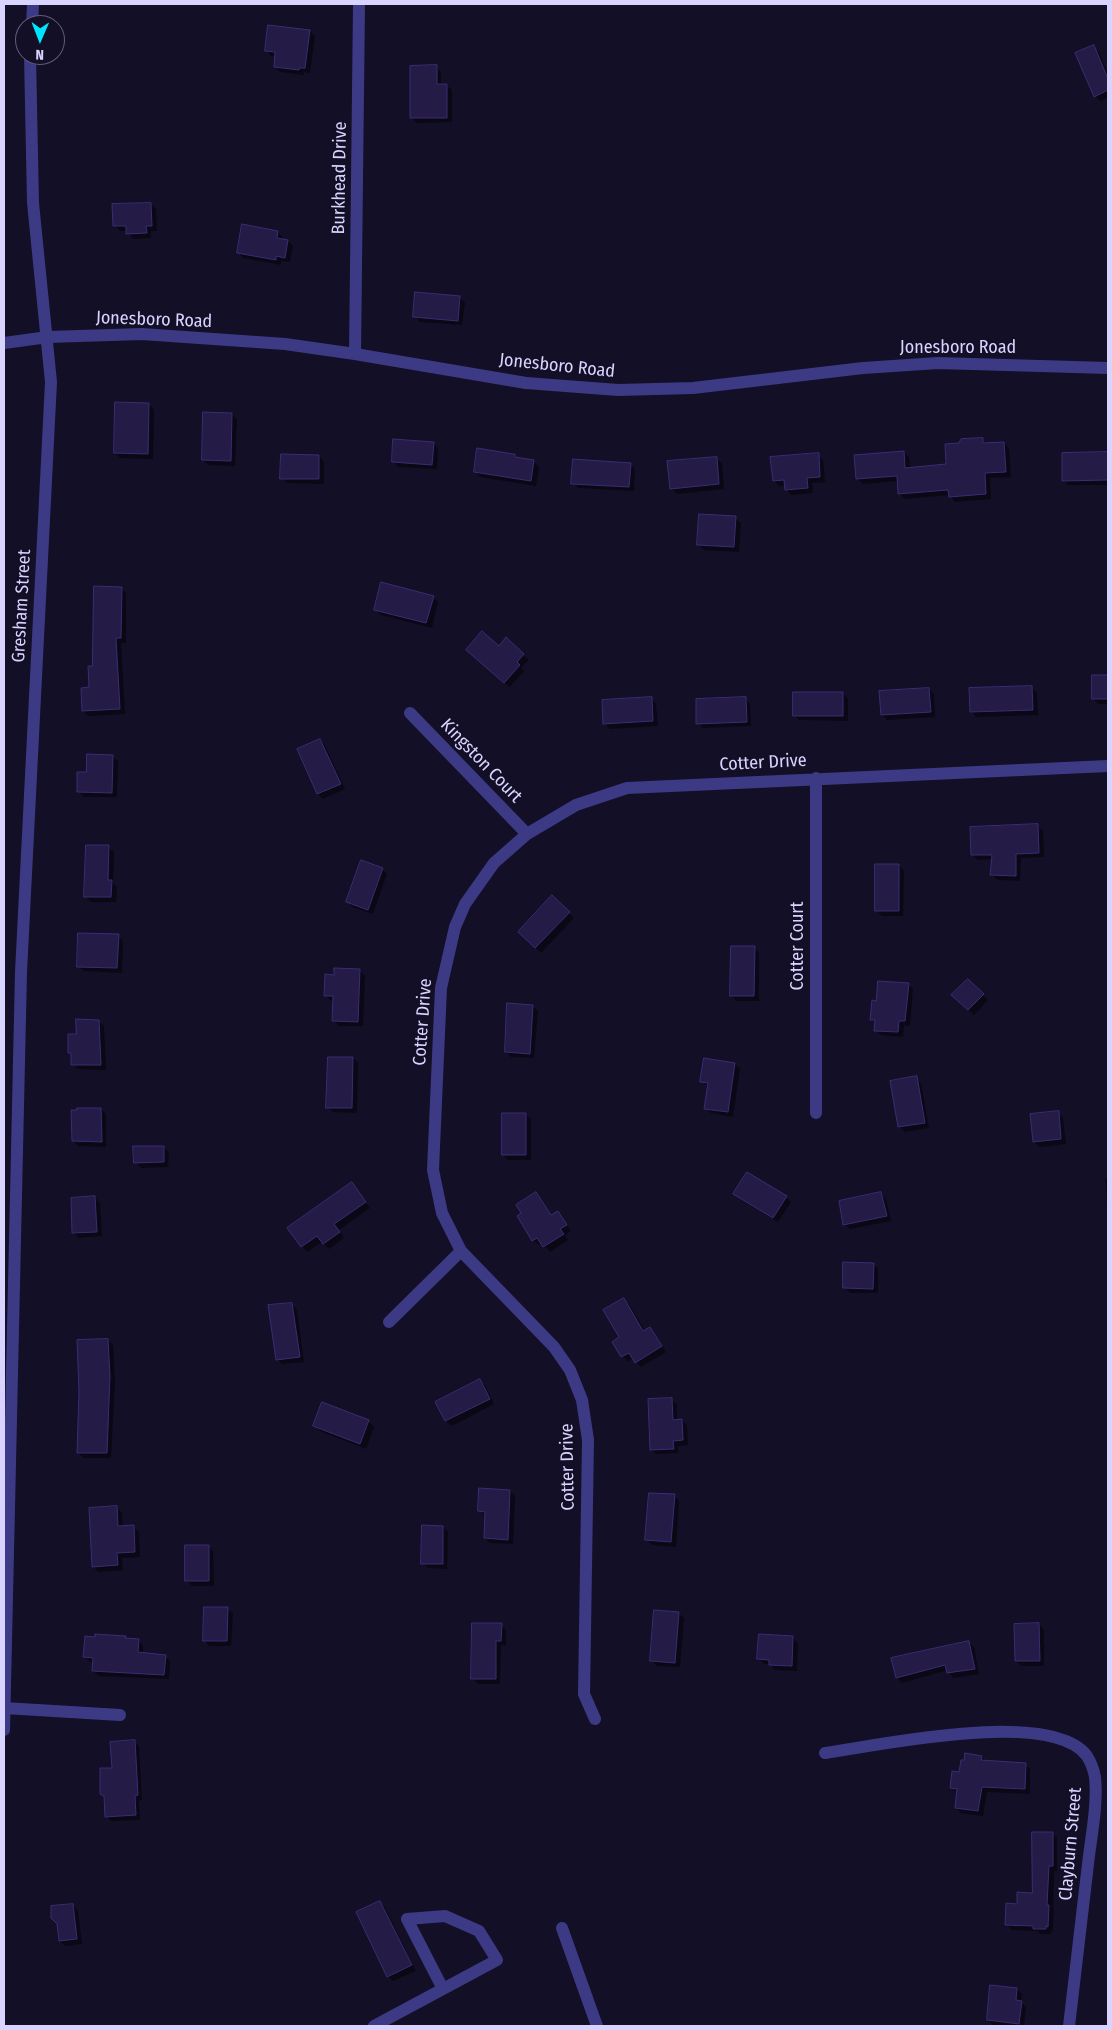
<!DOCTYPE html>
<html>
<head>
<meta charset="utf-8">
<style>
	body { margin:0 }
	#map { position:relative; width:1112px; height:2030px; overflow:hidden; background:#130f26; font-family:"Fira Sans Condensed",sans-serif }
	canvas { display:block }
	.frame { position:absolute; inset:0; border:5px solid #d9d4ff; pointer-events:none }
	.north { position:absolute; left:15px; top:15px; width:50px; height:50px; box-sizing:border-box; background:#130f26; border:1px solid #625e7d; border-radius:50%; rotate:181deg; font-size:14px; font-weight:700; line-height:20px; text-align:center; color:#d9d4ff }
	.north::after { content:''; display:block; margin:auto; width:18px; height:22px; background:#00e5ff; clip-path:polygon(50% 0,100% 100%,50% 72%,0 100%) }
</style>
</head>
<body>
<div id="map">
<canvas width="1112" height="2030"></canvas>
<div class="frame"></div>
<div class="north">N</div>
</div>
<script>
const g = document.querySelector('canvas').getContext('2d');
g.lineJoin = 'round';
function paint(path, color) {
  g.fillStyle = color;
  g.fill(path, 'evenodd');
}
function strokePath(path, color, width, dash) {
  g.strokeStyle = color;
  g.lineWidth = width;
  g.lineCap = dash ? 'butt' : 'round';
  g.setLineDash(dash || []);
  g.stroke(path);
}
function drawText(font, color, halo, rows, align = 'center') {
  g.font = font + ' "Fira Sans Condensed",sans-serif';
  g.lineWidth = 4;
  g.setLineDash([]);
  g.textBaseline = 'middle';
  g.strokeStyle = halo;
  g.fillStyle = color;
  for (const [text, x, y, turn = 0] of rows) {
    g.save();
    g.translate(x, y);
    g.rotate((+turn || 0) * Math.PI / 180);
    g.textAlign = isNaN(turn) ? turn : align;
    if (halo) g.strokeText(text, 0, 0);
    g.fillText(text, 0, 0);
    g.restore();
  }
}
paint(new Path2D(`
	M310,31L315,36L310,73L304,72V75L280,72L275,67L276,56H271L266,50Z
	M1094,47L1099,52L1108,74V98L1100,101L1095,96Z
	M436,67L441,72V85H446L452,90V122L416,123L411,117Z
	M151,204L156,209L157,231H151V238L133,239L128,231H120L114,225Z
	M278,232L283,238L282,240L288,241L293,246L290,262L281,261V265L243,258L238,252Z
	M459,297L465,303L462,325L420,322L414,316Z
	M149,404L154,410L153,459L120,458L115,453Z
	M232,414L237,420L235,466L208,465L203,460Z
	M982,439L987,444L1004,443L1009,449L1011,477L990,478L991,499L955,502L950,495L904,499L899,493L898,481L863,484L857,478L904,452L909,457L910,469L948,465Z
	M433,443L438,448L437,469L398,467L393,461Z
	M1108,453V485H1068L1063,480V454Z
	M515,455L518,459L533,461L539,467L536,486L480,477L475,471Z
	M818,455L823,460L825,482L812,483L813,493L791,495L786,489V485L779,486L774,481Z
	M319,456L324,462V484L287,483L282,478Z
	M716,458L722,463L724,489L677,494L671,488Z
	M630,464L635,469L634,491L578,488L573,483Z
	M735,518L741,523L739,552L704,550L699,545Z
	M121,588L126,593V643H121L125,714L88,716L83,711L90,688L94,667Z
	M433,597L438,602L432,628L381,615L375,610Z
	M506,639L529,660L521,668L524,671L510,687L473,655L499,648Z
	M1093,676H1108V704H1098L1093,698Z
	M1032,688L1037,693L1038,715L976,717L971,711Z
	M929,689L934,694L935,717L887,720L882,715Z
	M843,693L848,699V721L799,720L794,715Z
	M651,698L656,704L658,726L610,729L604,723Z
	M745,699L750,704L751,726L703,728L698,723Z
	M320,740L325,745L345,789L323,799L318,794Z
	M112,756L118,761L117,797H84L79,792L88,774Z
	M1038,826L1043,831L1044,857L1021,858L1020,881L997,880L992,874L993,859L978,860L972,855Z
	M108,847L114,852L113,883L117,887L116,902H91L86,896Z
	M899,865L904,871L903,916H882L877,911Z
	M382,869L387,874L373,914L352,907L347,901Z
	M552,897L574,918L541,953L520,932Z
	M118,936L123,941L122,973L84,971L78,966Z
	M754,947L759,953V1001H736L731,995Z
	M360,971L365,976L363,1026H339L334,1021V1001H331L325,995L335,976Z
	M968,980L988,1000L974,1015L953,995Z
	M908,984L913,989L910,1026L904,1025L903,1037L881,1035L875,1030L876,1024L872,1019L878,1002Z
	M532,1006L538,1011L534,1058L511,1057L506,1052Z
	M98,1021L104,1026L106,1070L78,1069L72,1064L73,1056L69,1052L77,1035Z
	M353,1058L358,1063L357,1113L333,1112L328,1107Z
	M735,1064L740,1069L733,1117L711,1113L705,1108L709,1087L701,1081Z
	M916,1078L921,1083L929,1128L905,1132L899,1126Z
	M101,1109L106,1114V1147L78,1146L73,1141Z
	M1058,1112L1063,1118L1066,1144L1040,1147L1034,1142Z
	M525,1114L531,1119V1160H508L503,1155Z
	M163,1147L169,1152L168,1167L141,1168L135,1162Z
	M1105,1179H1108V1202L1107,1201Z
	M352,1184L370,1208L339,1230L344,1238L329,1249L322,1242L307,1252L289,1228Z
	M536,1194L552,1215L557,1212L571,1231L565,1235L568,1240L550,1252L542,1243L539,1245L533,1240Z
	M734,1194L786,1197L791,1202L778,1222L740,1199Z
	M881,1194L886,1199L891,1221L850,1229L844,1224Z
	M95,1197L100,1203L102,1236L79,1238L74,1233Z
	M873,1264L878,1269V1293H850L845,1288Z
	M623,1299L629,1304L645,1331L650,1328L666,1352L641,1367L633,1358L628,1362L613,1342L621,1338Z
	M291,1304L297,1310L304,1362L282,1364L277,1359Z
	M108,1340L113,1345L115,1382L111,1458H84L78,1453Z
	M480,1380L485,1385L494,1404L452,1426L446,1421L437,1403Z
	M672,1400L677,1405V1421L682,1420L687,1426L688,1445L678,1446V1453L656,1454L651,1449Z
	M323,1404L369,1422L374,1427L366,1449L320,1431L315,1426Z
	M510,1491L515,1496L513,1544L490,1543L485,1538V1516L480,1511Z
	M674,1495L679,1501L676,1547L652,1545L646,1539Z
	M117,1508L122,1513L123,1527H133L139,1532L140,1557L122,1558L123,1570L98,1572L93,1566Z
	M442,1527L448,1532L447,1569L428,1568L423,1563Z
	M208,1546L213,1551L214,1586H192L186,1580Z
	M228,1609L233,1614L231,1646H209L204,1640Z
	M678,1613L684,1618L680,1667L657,1666L652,1661Z
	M1039,1624L1044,1630V1666H1021L1016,1661Z
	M501,1625L506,1630V1646L501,1645L500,1684H478L473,1679Z
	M125,1637L127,1639L138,1640L143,1646V1654L165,1656L170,1661L169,1679L99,1676L93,1671L94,1662H90L85,1657Z
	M793,1638L798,1643L797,1671L775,1670L770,1664H764L759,1658Z
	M969,1642L974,1647L979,1674L953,1678L948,1670L902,1683L897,1678Z
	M134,1741L139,1746L142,1800L139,1801L140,1820L111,1821L106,1816L113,1769Z
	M982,1757L987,1762L1025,1764L1030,1769V1794L987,1792L983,1816L961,1813L956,1808L958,1793L951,1788L960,1773Z
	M1052,1833L1057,1838V1871H1054L1053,1931H1051V1934H1040L1037,1931L1012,1930L1006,1924L1018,1905L1034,1894Z
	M380,1902L385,1907L416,1971L393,1981L388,1976Z
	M72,1905L78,1911L82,1944L65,1946L60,1941Z
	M1017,1989L1022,1994L1021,2002L1026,2007L1024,2026L993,2025L988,2020Z`), '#0007');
const building = new Path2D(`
	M268,25L310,30L305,68H299V70L274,67L275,52L265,51Z
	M1094,45L1108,79V90L1094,97L1075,53Z
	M437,65V84H447V118H410V66Z
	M151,203L152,226H146L147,233L126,234V226H113L112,204Z
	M242,224L278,231L277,238L288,240L285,258L276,256V260L237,253Z
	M415,292L460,296L458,321L413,317Z
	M115,402L149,403L148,454L114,453Z
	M203,412L232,413L231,461L202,460Z
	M983,438V443L1004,442L1006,472L985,473L986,494L949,497L948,490L898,494L897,476L856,479L854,455L904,451L905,468L946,464L945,444L959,443L961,439Z
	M393,439L434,442L432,465L392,462Z
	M477,448L513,454H515V457L534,460L531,481L474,472Z
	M1108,452V480L1062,481V453Z
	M819,453L820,477L807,478L808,488L785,490L784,480L773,481L770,457Z
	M281,454L319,455V479H280Z
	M717,457L719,484L670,489L667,461Z
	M573,459L631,463L629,487L571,484Z
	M699,514L736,516L734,547L697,545Z
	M381,582L434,596L426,623L374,610Z
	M94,586L122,587L121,638H116L120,709L82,711L81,688L89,687L88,666H92Z
	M482,631L499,646L506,637L524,654L517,662L520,665L504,683L466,650Z
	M1092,675H1108V699H1092Z
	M1032,686L1033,710L970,712L969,688Z
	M929,688L931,712L881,715L879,691Z
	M793,692H843V716H793Z
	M652,697L653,721L603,724L602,700Z
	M746,697L747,722L696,724V699Z
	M320,739L341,784L317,794L297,749Z
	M87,754L113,755L112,793L77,792V772H86Z
	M1038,824L1039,853L1016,854V876L990,875L992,855H971L970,827Z
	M86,845H109L108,880H112L111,897H84Z
	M361,860L383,868L368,910L346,902Z
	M875,864H899V911H875Z
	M552,895L570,912L535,948L518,932Z
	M78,933L119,934L117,968L77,967Z
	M731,946H755L754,996H730Z
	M334,968L360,969L358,1022L332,1021L333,996H324L325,974L334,975Z
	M968,979L984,994L968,1010L951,995Z
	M878,981L909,983L905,1021H899L898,1032L874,1031L875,1020H870L872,1000L876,1001Z
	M507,1003L533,1005L530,1054L505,1052Z
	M76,1019L99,1020L101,1065H71V1053H68V1034H76Z
	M328,1057H353L352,1108H326Z
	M704,1058L735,1063L728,1112L704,1109L708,1083L700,1082Z
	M917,1076L925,1123L898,1127L890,1081Z
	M77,1108H101L102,1142L72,1141L71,1110H77Z
	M1059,1111L1061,1139L1033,1142L1030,1114Z
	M502,1113H526V1155H502Z
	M133,1146H164V1162L134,1163Z
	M747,1172L787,1196L773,1218L733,1194Z
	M352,1182L366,1202L334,1224L340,1232L323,1244L317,1236L301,1247L287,1228Z
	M536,1192L551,1215L558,1211L567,1225L560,1229L564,1234L543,1247L537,1238L532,1241L517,1216L521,1213L516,1205Z
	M881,1192L887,1216L843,1225L839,1201Z
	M95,1196L97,1232L72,1233L71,1198Z
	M843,1262L874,1263L873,1289L843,1288Z
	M624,1298L643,1331L650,1327L662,1346L635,1363L629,1353L621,1357L612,1342L619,1337L603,1310Z
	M292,1303L300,1357L276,1360L268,1305Z
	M108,1339L110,1376L107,1453H77L79,1392L77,1340Z
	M480,1379L490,1399L445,1421L435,1402Z
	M672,1398L673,1420L682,1419L683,1440L673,1441L674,1449L650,1450L648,1399Z
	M322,1402L369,1420L360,1444L313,1426Z
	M479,1488L510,1490L508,1540L484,1538L485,1512L478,1511Z
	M649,1493L675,1494L671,1542L645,1540Z
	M117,1506L118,1526L134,1525L135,1552L117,1553L118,1565L92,1567L89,1508Z
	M422,1525L443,1526V1564H421Z
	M185,1545H209V1581H185Z
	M204,1607H228L227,1641H203Z
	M654,1610L679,1612L675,1663L650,1661Z
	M472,1623H502L501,1641H496V1679H471Z
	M1039,1623L1040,1661H1015L1014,1624Z
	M95,1634L126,1636L125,1638L139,1639L138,1652L166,1655L164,1675L92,1671L93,1658L83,1657L85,1636L95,1637Z
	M759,1634L793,1636L792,1666L769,1665V1660L757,1659Z
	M969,1641L975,1669L947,1673L945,1665L896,1678L891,1658Z
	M135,1740L138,1795L135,1796L136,1815L105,1817L104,1796L100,1794V1768H112L110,1742Z
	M965,1753L982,1756L981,1760L1026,1763L1025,1789L982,1787L978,1811L955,1808L957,1789L950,1788L952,1771L959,1772L961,1760H964Z
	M1032,1832H1053V1866H1049L1047,1905H1049L1048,1927L1046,1926V1929H1033V1926L1005,1925L1006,1903L1017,1904V1892L1032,1893Z
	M380,1901L412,1965L387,1977L356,1912Z
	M73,1904L77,1939L59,1941L57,1924L51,1918V1906Z
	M990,1985L1017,1988L1016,2000L1022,2001L1019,2024L987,2020Z`);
paint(building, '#241b47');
strokePath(building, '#3b2d73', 1);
strokePath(new Path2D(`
	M32,25L33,4
	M4,343L48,337L142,334L285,344L355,354L526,383L618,390L693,388L863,368L938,363L1108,368
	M355,354L359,4
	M410,713L527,834
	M816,1113V778
	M389,1322L461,1251
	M4,1708L120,1715
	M595,1719L584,1694L588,1440L582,1400L570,1370L554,1347L461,1251L442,1213L433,1170L441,988L455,927L465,904L494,863L527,834L576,805L627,788L1108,766
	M4,1730L21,972L51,382L33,203L30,55
	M825,1753C880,1745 1051,1708 1087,1756C1090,1761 1094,1771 1095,1777C1098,1804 1091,1837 1088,1864C1082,1918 1075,1972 1069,2026
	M562,1928L597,2026
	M374,2026L497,1960L479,1931L445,1916L407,1919L443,1989`), '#3d3a85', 12);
drawText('18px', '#d9d4ff', '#130f26', [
	["Burkhead Drive",340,178,-89],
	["Jonesboro Road",154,320,2],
	["Jonesboro Road",958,348],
	["Jonesboro Road",557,366,6],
	["Gresham Street",22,606,-87],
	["Kingston Court",481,761,46],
	["Cotter Drive",763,763,-3],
	["Cotter Court",798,946,-90],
	["Cotter Drive",423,1022,-86],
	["Cotter Drive",568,1467,-91],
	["Clayburn Street",1071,1844,-85]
]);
</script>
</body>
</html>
